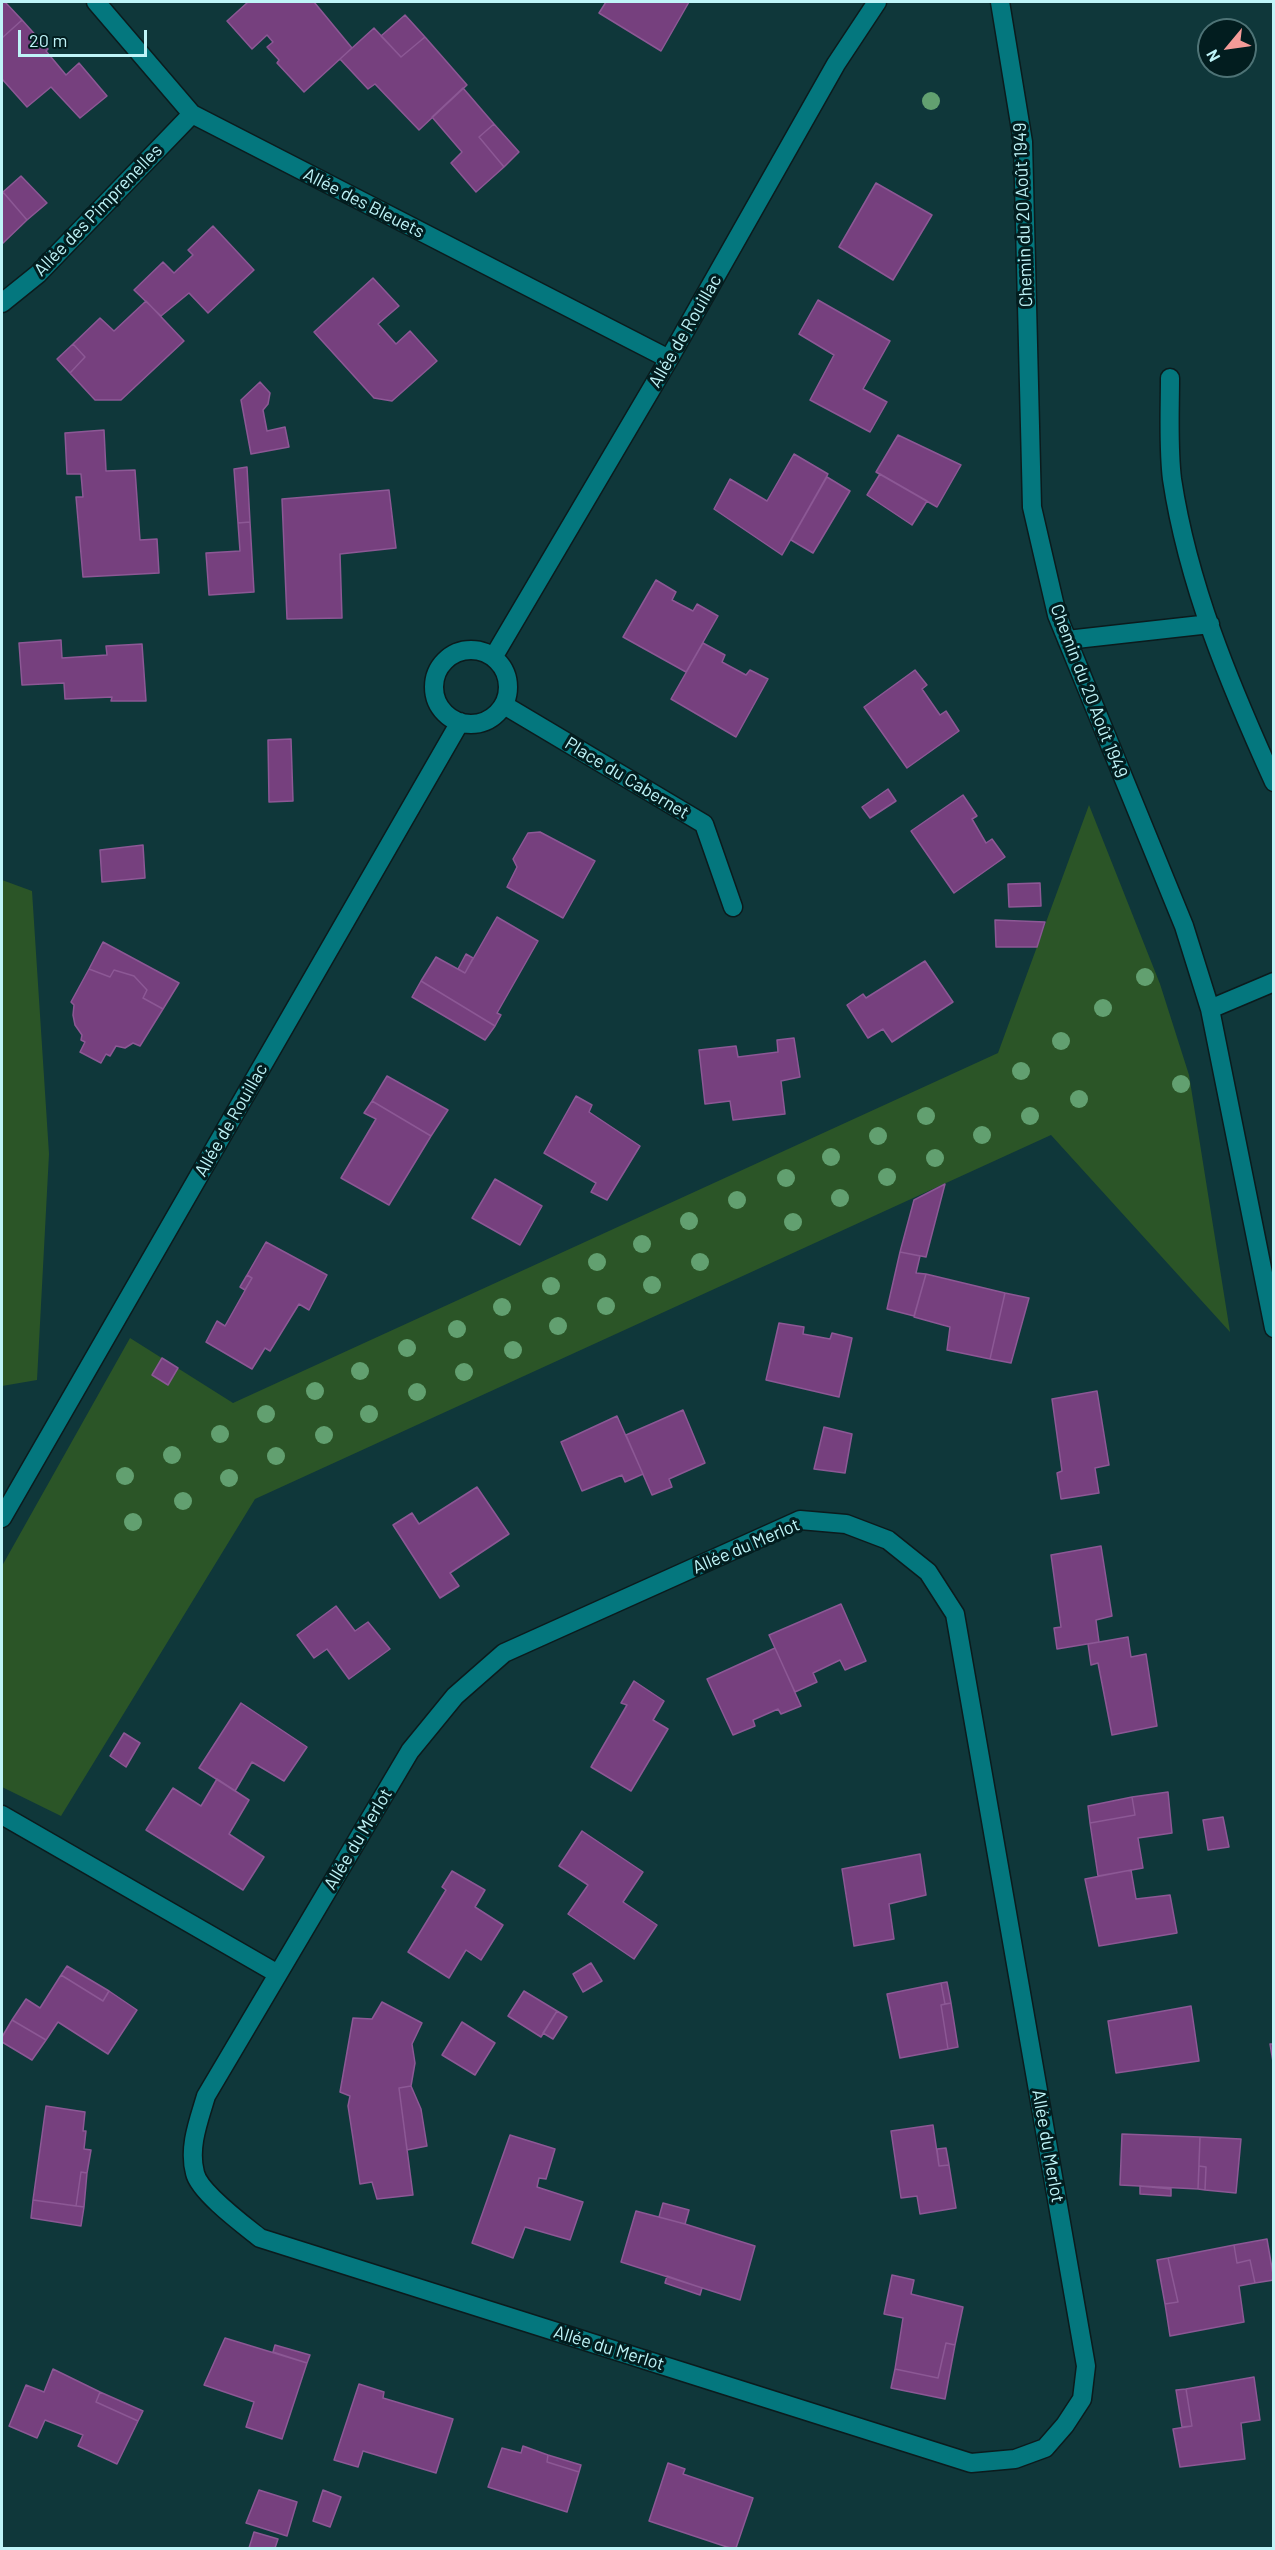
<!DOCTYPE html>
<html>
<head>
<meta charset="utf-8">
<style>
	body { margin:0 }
	#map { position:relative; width:1275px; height:2550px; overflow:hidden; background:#0f373a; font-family:Barlow,sans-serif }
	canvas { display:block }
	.frame { position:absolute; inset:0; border:3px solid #bff4f8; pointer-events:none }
	.north { position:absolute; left:1197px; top:18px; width:60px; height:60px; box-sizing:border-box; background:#021d1f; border:2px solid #4e7376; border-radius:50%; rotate:241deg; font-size:16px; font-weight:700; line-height:24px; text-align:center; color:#bff4f8 }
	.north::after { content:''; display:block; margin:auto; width:21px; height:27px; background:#f59b98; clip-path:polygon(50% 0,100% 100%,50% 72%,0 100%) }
	.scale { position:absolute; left:18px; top:30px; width:129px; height:27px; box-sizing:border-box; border:3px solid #bff4f8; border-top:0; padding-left:8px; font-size:18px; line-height:21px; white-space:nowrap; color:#bff4f8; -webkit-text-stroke:4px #021d1f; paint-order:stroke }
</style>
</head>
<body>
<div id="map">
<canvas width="1275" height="2550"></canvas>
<div class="frame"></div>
<div class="north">N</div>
<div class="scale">20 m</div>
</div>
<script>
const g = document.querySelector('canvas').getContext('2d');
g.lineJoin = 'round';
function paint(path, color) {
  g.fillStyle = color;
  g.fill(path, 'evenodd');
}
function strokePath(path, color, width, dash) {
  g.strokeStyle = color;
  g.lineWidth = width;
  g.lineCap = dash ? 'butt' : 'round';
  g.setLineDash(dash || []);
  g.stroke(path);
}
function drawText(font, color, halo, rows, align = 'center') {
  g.font = font + ' Barlow,sans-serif';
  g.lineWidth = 6;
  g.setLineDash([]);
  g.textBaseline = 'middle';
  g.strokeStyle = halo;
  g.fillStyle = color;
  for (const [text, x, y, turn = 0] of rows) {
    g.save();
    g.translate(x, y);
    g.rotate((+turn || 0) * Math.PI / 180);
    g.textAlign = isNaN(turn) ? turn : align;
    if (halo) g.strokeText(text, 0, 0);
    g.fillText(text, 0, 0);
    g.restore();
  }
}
paint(new Path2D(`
	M1089,805L1160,984L1189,1075L1230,1332L1051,1135L255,1499L61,1816L2,1787V1566L130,1338L233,1403L998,1053Z
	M2,880L32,891L49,1154L37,1380L2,1386Z`), '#2b5527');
const building = new Path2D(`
	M2,2H5L22,20L2,38Z
	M248,2H314L352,48L304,92L277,63L279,60L267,47L273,42L267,35L252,49L227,21Z
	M606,2H689L661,51L599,13Z
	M405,15L425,37L401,57L381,36Z
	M22,20L48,49L46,51L66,75L79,63L107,96L80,118L51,87L27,107L2,79V38Z
	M374,28L401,57L425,37L467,85L419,130L375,84L368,89L340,59Z
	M463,88L494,124L479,137L504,167L476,192L451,163L462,152L432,117Z
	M494,124L519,152L504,167L479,137Z
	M21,176L47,203L27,220L3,192Z
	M876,183L932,215L893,280L839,247Z
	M2,191L27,220L2,244Z
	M213,226L254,270L208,313L189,293L161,316L134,290L163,262L174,273L193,255L188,250Z
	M373,278L399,306L378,324L396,344L410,331L437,361L392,401L374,398L314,332Z
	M818,300L890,341L863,389L887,402L870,432L810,400L834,355L799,334Z
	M146,301L184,341L121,400H95L70,373L85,357L73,344L100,318L114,331Z
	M73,344L85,357L70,373L57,359Z
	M260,382L270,393L268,404L263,410L267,431L285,427L289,447L251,454L241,400Z
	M104,430L106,471L135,470L140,540L157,539L159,573L83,577L76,497H83L81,474H67L65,433Z
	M898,435L961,465L937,507L876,472Z
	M794,454L828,474L782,555L714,509L730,479L767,501Z
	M247,467L250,522L238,523L234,469Z
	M880,474L927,501L912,525L867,495Z
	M827,477L850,491L813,553L791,540Z
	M389,490L396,548L340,554L342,618L287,619L282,499Z
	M250,522L254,592L209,595L206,553L240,551L238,523Z
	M656,580L676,592L672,600L693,611L697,604L718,616L686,672L623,637Z
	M61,640L62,658L107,655L106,646L142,644L146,701H111L112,697L65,699L64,683L22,685L19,643Z
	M703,643L725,655L722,662L746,675L750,670L768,679L736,737L671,699Z
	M915,670L927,685L922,689L940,715L946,711L959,731L907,768L864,707Z
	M291,739L293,801L269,802L268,740Z
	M888,789L896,801L870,818L862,807Z
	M963,795L977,816L972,819L986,843L992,839L1005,857L954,893L911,831Z
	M540,832L595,861L563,918L507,887L517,867L513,859L528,833Z
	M143,845L145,878L102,882L100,850Z
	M1040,883L1041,906L1009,907L1008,884Z
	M497,917L538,941L497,1013L501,1015L495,1026L421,981L436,957L465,973Z
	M995,920L1045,922L1037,947H996Z
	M103,942L179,983L163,1009L143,998L147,990L134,976L114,970L110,977L89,969Z
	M466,954L473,958L465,973L458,969Z
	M925,961L953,1002L892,1042L883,1029L868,1038L847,1005L863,994L866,998Z
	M89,969L110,977L114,970L134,976L147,990L143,998L163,1009L140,1046L133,1043L125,1048L116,1046L110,1056L106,1054L101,1063L80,1052L85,1042L81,1040L82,1035L75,1025L73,1015L74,1005L71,1002Z
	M421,981L495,1026L485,1040L412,997Z
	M794,1038L800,1077L781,1081L785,1114L733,1120L730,1101L705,1104L699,1050L736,1046L738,1057L778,1052L777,1040Z
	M387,1076L448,1110L431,1136L372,1101Z
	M576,1096L592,1105L589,1112L640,1146L607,1200L591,1192L596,1183L544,1153Z
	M372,1101L431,1136L389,1205L341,1178L376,1119L364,1113Z
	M495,1179L542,1206L520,1245L472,1218Z
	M945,1184L926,1257L900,1252L914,1200Z
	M266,1242L327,1275L309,1310L299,1304L270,1351L265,1348L252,1369L206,1342L217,1321L225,1326L252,1278L247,1275Z
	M900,1252L920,1256L916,1273L926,1274L914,1316L887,1309Z
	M926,1274L1005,1293L990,1359L947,1350L950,1327L914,1317Z
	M247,1275L252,1278L245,1290L240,1287Z
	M1005,1293L1029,1298L1011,1363L990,1359Z
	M779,1323L804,1327L803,1334L830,1339L832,1333L852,1338L839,1397L766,1380Z
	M162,1358L178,1368L168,1385L152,1375Z
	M1097,1391L1109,1465L1095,1468L1099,1493L1061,1499L1057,1473L1062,1471L1052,1399Z
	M683,1410L705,1463L669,1479L672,1487L652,1495L626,1435Z
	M617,1416L643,1474L625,1482L622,1475L582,1491L561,1442Z
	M824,1427L852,1434L845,1473L814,1469Z
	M477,1487L509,1534L450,1573L459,1586L440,1598L393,1525L412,1513L419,1524Z
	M1101,1546L1112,1616L1096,1620L1099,1642L1057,1649L1054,1628L1061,1627L1051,1555Z
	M841,1604L866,1661L845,1670L840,1660L813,1673L817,1682L795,1692L769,1635Z
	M336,1606L355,1631L368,1622L390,1649L349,1679L327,1649L314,1658L297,1635Z
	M1128,1637L1131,1657L1146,1654L1157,1726L1112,1735L1098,1663L1091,1665L1088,1644Z
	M775,1648L801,1706L781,1714L778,1709L753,1720L755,1726L733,1735L707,1679Z
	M634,1681L664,1701L653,1720L668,1729L631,1791L591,1767L627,1705L621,1703Z
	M241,1703L307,1747L284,1781L252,1762L235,1791L199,1768Z
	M124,1733L140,1743L126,1767L110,1756Z
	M217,1779L249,1800L229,1834L264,1857L243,1890L146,1830L173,1788L201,1806Z
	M1168,1792L1172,1833L1138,1838L1143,1868L1098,1876L1090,1823L1135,1815L1132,1797Z
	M1132,1797L1135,1815L1090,1823L1088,1806Z
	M1223,1817L1229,1847L1208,1850L1203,1820Z
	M582,1831L643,1872L623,1902L657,1925L634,1959L568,1914L588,1885L559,1866Z
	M920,1854L926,1895L889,1904L894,1939L854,1946L842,1869Z
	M1131,1870L1136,1899L1170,1895L1177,1933L1099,1946L1085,1879Z
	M452,1871L485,1890L475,1907L503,1925L481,1960L466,1950L449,1978L408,1952L446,1890L442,1887Z
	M591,1963L602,1981L583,1992L573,1974Z
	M67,1966L109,1991L103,2001L61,1975Z
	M61,1975L103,2001L109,1991L137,2010L108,2054L58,2022L46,2040L12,2020L26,1999L40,2008Z
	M947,1982L951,2003L945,2004L941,1983Z
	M941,1983L945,2004L941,2005L948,2049L900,2058L887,1994Z
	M524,1991L557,2011L541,2037L508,2016Z
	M382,2002L422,2023L412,2044L415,2063L411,2086L399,2088L413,2195L377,2199L372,2182L360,2184L348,2106L350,2096L340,2092L353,2018L372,2019Z
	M951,2003L958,2047L948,2049L941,2005Z
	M1191,2006L1199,2061L1116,2073L1108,2021Z
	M557,2011L567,2017L553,2039L543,2033Z
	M12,2020L46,2040L32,2060L2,2042V2037Z
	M462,2022L495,2043L475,2075L442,2055Z
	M1270,2044H1274V2068Z
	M411,2086L421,2109L427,2146L407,2150L399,2088Z
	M46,2106L85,2112L83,2131H86L84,2149L91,2150L87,2173L81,2172L76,2206L33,2200Z
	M933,2125L939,2166L949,2165L956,2208L920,2214L917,2196L901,2198L891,2131Z
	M1122,2134L1200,2137L1198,2189L1120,2185Z
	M510,2135L555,2149L546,2179L539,2178L537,2187L583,2202L570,2240L525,2227L513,2258L472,2243Z
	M1200,2137L1241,2139L1236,2193L1205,2190L1206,2167L1199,2166Z
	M946,2148L949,2165L939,2166L937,2149Z
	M1199,2166L1206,2167L1205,2190L1198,2189Z
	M81,2172L87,2173L84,2207L76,2206Z
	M1140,2186L1171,2189V2196L1140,2194Z
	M33,2200L84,2207L81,2226L31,2218Z
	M663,2203L689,2210L685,2224L659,2217Z
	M636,2211L685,2224L755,2246L740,2300L621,2262Z
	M1267,2239L1274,2280L1255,2283L1250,2260L1237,2263L1234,2245Z
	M1234,2245L1237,2263L1250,2260L1255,2283L1239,2286L1244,2322L1170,2336L1165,2304L1178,2302L1168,2258Z
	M1168,2258L1178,2302L1165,2304L1157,2260Z
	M892,2275L914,2280L911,2294L963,2307L955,2345L946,2343L938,2378L895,2369L903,2318L884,2314Z
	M667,2276L702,2288L700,2295L665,2283Z
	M225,2338L307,2363L282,2439L246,2427L254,2402L204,2385Z
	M946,2343L955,2345L945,2399L891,2388L895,2369L938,2378Z
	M275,2345L310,2355L307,2363L273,2352Z
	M53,2369L100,2392L96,2402L138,2421L117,2464L78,2446L83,2435L45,2420L37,2438L9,2426L26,2385L44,2392Z
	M1254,2377L1260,2420L1241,2423L1245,2459L1180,2467L1173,2429L1192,2426L1186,2389Z
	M359,2384L384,2392L383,2398L453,2419L436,2473L363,2451L358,2467L334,2460Z
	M1186,2389L1192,2426L1182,2427L1176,2390Z
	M100,2392L143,2411L138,2421L96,2402Z
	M523,2446L548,2455L547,2462L579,2472L567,2512L488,2487L502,2448L521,2453Z
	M548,2455L581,2465L579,2472L547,2462Z
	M668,2463L685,2469L683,2474L753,2498L736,2548H730L649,2521Z
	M259,2490L297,2502L287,2536L246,2523Z
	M323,2490L341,2497L330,2527L313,2521Z
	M254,2532L278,2539L275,2548H249Z`);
paint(building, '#76407e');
strokePath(building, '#8c5895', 1.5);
const minor = new Path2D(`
	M96,2L192,114L669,359
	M1000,2L1023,142L1032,507L1057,615L1184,926L1210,1009L1274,1328
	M2,303L38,274L192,114
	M1170,378C1170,411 1168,446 1172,479C1188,585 1230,685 1274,782
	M1067,640L1210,624
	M434 687a37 37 0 1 1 74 0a37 37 0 1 1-74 0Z
	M494,656L669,359L836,64L877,2
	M504,705L704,824L733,907
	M1210,1009L1274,982
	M2,1518L460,722
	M800,1520L846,1524L888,1540L928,1572L955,1614L1086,2366L1082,2399L1065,2425L1045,2448L1015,2459L971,2463L260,2238C245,2226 199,2192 195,2173C188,2147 199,2120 206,2096L410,1751L455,1696L504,1653Z
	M2,1815L278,1974`);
strokePath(minor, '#0b1b1d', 21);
strokePath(minor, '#04777e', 18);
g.fillStyle = '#62a070';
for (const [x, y] of [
	[931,101],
	[1145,977],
	[1103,1008],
	[1061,1041],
	[1021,1071],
	[1181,1084],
	[1079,1099],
	[926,1116],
	[1030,1116],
	[982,1135],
	[878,1136],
	[831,1157],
	[935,1158],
	[887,1177],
	[786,1178],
	[840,1198],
	[737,1200],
	[689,1221],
	[793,1222],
	[642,1244],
	[597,1262],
	[700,1262],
	[652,1285],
	[551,1286],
	[606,1306],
	[502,1307],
	[558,1326],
	[457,1329],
	[407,1348],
	[513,1350],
	[360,1371],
	[464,1372],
	[315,1391],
	[417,1392],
	[266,1414],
	[369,1414],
	[220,1434],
	[324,1435],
	[172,1455],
	[276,1456],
	[125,1476],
	[229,1478],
	[183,1501],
	[133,1522]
]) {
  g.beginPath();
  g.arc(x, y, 9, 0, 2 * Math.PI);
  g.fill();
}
drawText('18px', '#bff4f8', '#021d1f', [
	["Allée des Bleuets",364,203,27],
	["Allée des Pimprenelles",98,210,-46],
	["Chemin du 20 Août 1949",1023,215,-92],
	["Allée de Rouillac",685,331,-60],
	["Chemin du 20 Août 1949",1089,691,69],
	["Place du Cabernet",627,778,31],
	["Allée de Rouillac",231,1120,-60],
	["Allée du Merlot",746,1546,-23],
	["Allée du Merlot",358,1839,-59],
	["Allée du Merlot",1048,2146,80],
	["Allée du Merlot",609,2348,17]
]);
</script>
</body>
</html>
